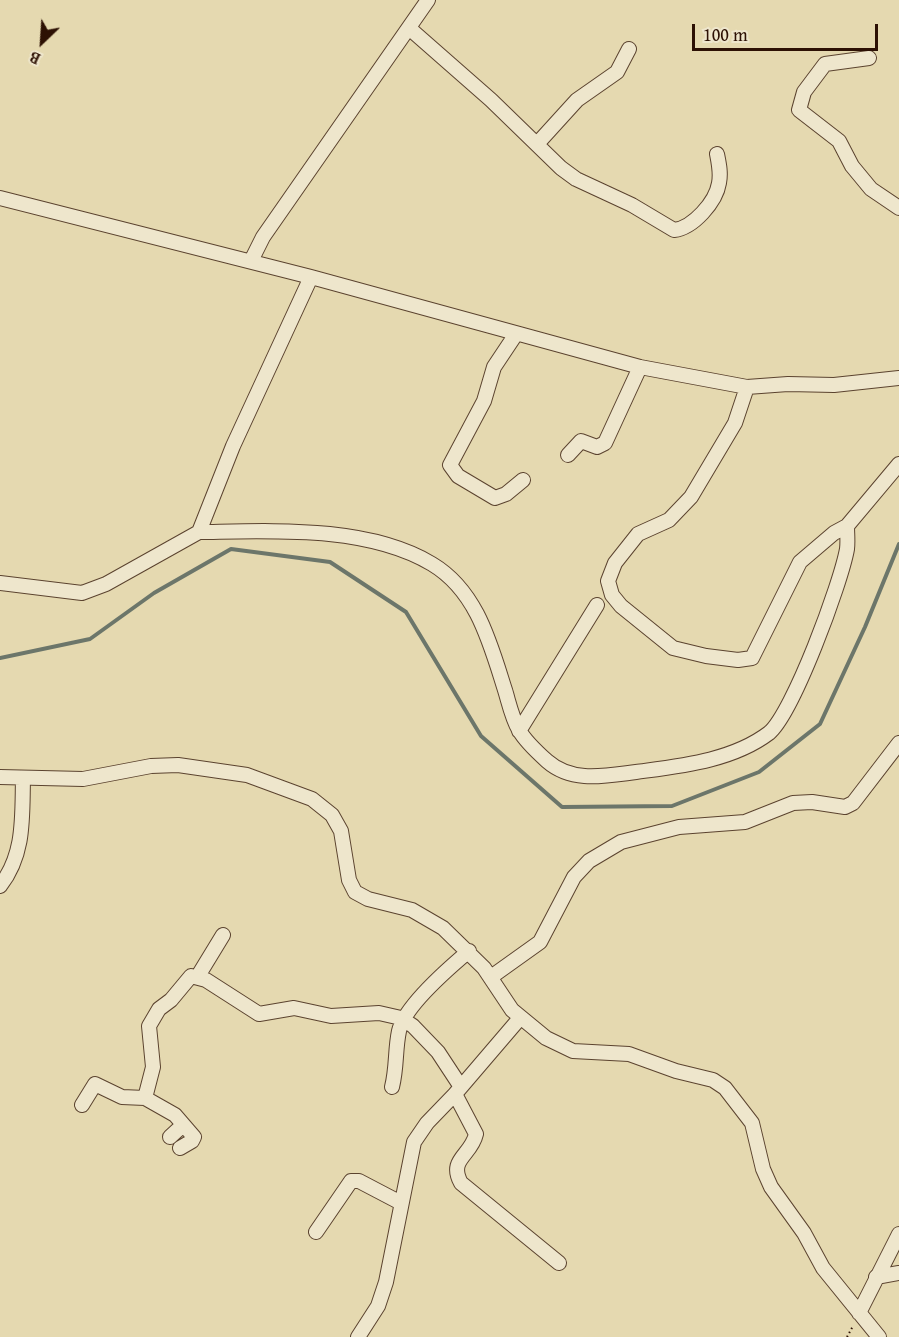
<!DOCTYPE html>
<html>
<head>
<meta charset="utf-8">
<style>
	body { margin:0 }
	#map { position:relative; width:899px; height:1337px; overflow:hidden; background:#e5d9b0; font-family:"Gentium Book Plus",serif }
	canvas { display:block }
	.north { position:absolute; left:12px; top:12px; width:60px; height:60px; -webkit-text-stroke:4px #eee6cc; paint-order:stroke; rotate:205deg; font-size:16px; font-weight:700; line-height:24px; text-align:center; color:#2d1104 }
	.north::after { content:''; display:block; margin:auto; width:21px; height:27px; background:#2d1104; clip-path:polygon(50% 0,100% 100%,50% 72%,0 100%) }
	.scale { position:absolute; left:692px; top:24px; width:186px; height:27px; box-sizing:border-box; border:3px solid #2d1104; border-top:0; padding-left:8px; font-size:18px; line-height:21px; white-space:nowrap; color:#2d1104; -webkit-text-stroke:4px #eee6cc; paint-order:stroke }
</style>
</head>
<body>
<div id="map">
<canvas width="899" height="1337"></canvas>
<div class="north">B</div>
<div class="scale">100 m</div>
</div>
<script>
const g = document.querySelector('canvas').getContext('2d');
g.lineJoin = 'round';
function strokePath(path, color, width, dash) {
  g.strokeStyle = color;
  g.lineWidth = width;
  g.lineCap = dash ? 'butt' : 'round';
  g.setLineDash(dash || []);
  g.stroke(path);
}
strokePath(new Path2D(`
	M0,658L90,639L154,593L231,549L330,562L406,612L481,736L562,807L672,806L759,772L820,724L865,627L899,544`), '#6c766a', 4);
const minor = new Path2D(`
	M409,28L491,100L561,168L576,179L632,205L674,230C693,228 716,202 719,183C721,173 719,164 717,154
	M869,58L825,64L804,92L799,110L839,141L852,166L871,189L899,208
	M537,144L577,100L617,72L629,49
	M0,198L311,277L640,367L747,387L788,384L834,385L899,378
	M251,261L263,237L428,0
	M516,334L494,367L484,401L450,465L458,476L495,498L506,494L523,480
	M747,387L735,423L691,497L669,520L638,534L615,563L608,581L612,595L621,606L673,648L706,656L738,660L752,658L800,562L834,533L847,526L899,464
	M568,455L581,441L597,447L605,443L640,367
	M199,532C271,531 367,525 432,564C477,591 490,643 505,690C509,703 512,718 519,730C525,741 537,752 547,761C572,783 604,776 636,772C680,766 732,761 769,733C793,713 841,583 847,549C848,542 847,533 847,526
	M0,583L82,593L106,584L199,532L233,446L311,277
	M519,731L597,605
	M0,777L83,779L151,766L178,765L247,775L312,799L332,815L341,831L349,880L355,892L368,899L412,910L443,928L484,968L512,1010L546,1038L573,1051L629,1054L676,1071L713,1080L725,1088L752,1123L763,1169L771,1187L804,1233L823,1268L879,1337
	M0,886C25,854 22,817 23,779
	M198,976L223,935
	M491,977L540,942L574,877L589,861L621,842L679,827L745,822L793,803L812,802L845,807L853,803L899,743
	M392,1087C397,1067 395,1050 399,1031C404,1007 450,967 469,951
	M455,1094L476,1134C471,1156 448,1159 461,1183L559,1263
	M82,1105L95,1084L122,1097L145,1098
	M170,1137L183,1125
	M180,1148L192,1141L194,1137L175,1115L145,1098L153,1067L149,1026L159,1009L171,1000L191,976L206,980L259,1014L294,1008L331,1016L379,1013L401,1018L413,1026L438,1052L461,1087
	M316,1232L351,1181H359L401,1203
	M876,1277L899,1273
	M859,1313L899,1234
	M358,1337L378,1306L386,1282L414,1142L427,1123L455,1094L520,1018`);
strokePath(minor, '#5b432f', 16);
strokePath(new Path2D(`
	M847,1337L853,1326`), '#2d1104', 2, [1.5, 3]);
strokePath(minor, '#eee6cc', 14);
</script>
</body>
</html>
